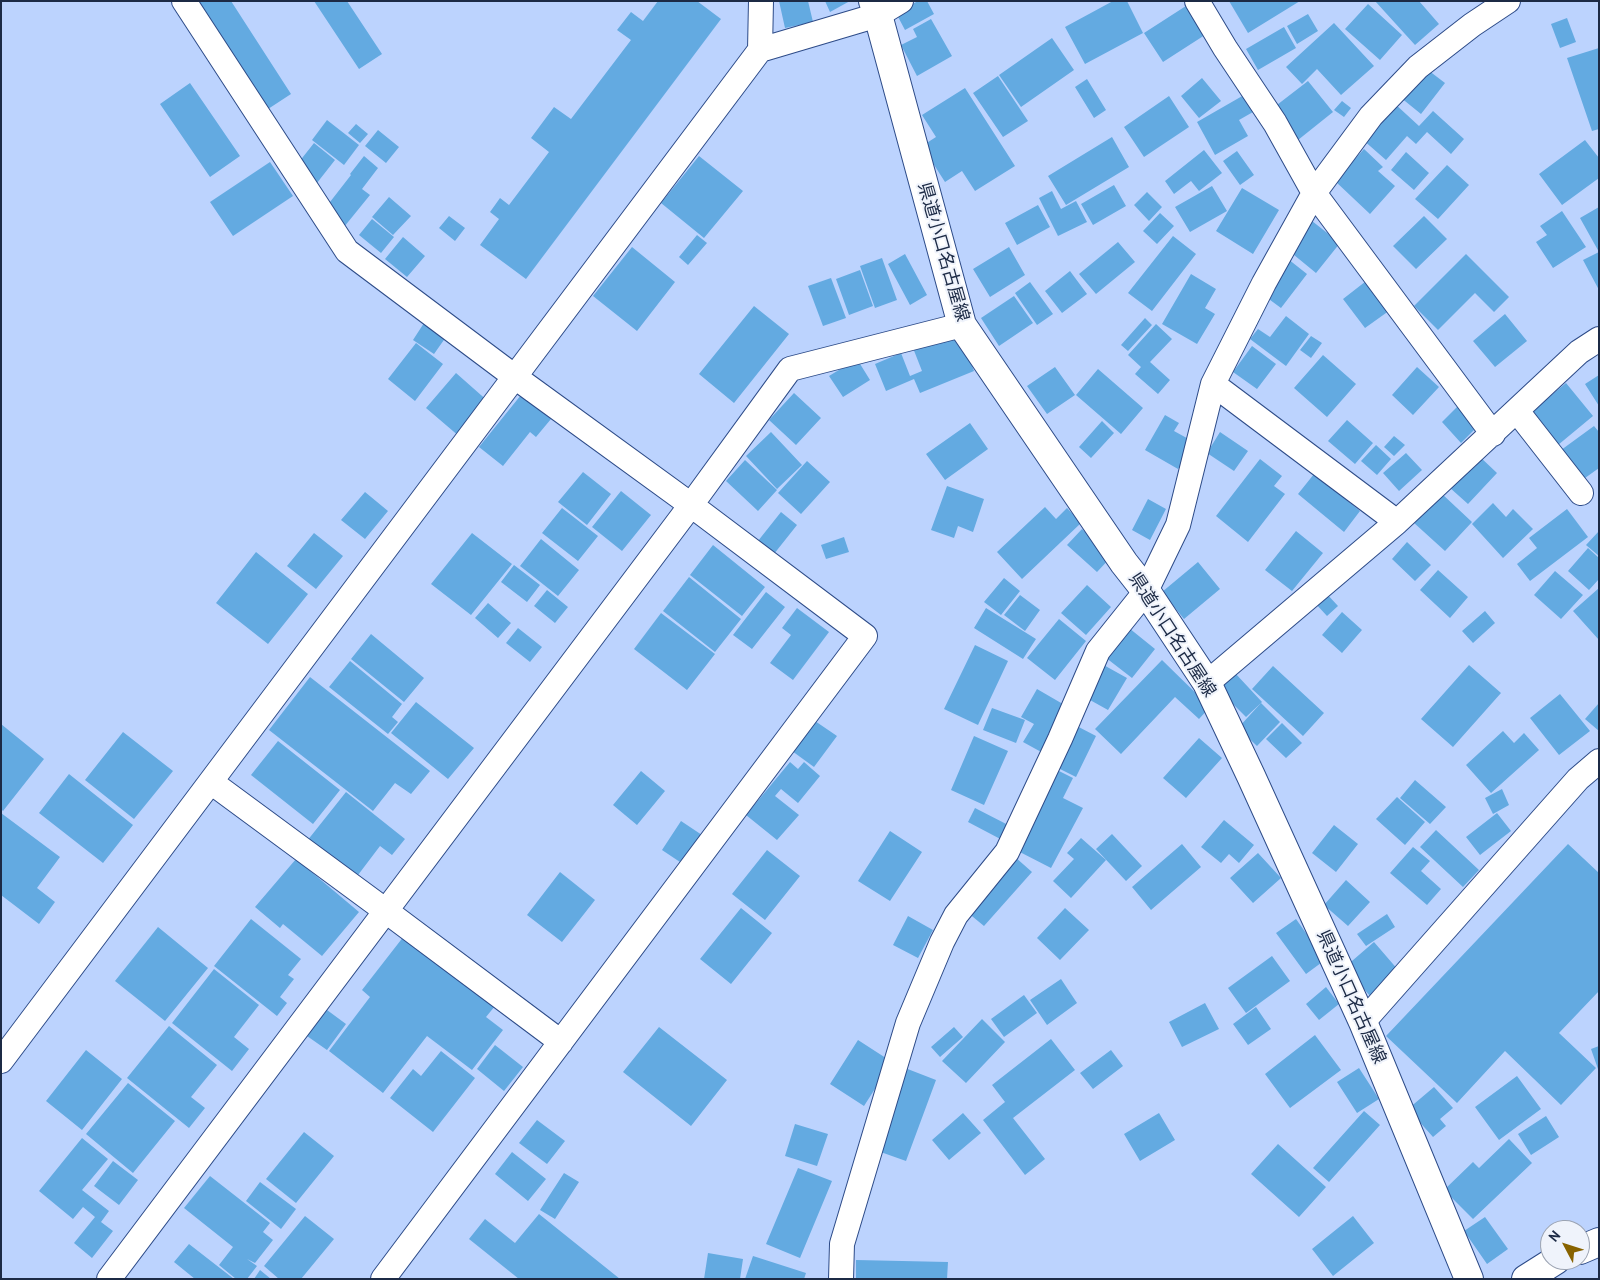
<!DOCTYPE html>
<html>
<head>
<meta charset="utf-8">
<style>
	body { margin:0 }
	#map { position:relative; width:1600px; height:1280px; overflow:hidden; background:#bcd3fe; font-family:"PT Sans",sans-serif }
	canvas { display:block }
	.frame { position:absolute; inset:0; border:2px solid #1c2a45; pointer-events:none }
	.north { position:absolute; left:1540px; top:1220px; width:50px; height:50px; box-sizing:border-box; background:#eff3fb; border:1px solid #9ba3b2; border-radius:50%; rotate:310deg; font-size:14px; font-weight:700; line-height:20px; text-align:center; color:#1c2a45 }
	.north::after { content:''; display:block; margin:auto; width:18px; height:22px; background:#886300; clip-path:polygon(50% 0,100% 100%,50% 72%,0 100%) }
</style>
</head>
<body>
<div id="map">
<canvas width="1600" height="1280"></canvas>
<div class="frame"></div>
<div class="north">N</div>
</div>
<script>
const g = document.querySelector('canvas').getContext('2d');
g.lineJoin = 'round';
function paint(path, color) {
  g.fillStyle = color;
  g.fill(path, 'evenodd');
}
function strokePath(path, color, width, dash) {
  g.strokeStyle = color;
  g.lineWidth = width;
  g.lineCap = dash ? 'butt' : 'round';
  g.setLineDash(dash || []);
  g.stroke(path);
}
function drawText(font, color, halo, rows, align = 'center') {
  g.font = font + ' "PT Sans","Noto Sans JP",sans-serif';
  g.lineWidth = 4;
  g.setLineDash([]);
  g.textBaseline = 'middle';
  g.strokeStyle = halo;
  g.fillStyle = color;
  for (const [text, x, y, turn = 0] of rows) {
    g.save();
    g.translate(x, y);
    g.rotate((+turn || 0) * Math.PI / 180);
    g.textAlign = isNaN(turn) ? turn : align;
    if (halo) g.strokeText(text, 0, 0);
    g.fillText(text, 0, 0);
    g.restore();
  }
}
paint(new Path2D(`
	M195,1H231L291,94L265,111Z
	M314,1H347L382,54L359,69Z
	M658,1H697L721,19L526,279L480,245L499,219L490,212L500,198L509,205L549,152L531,138L554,107L571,119L631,40L617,30L631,12L643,21Z
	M779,1H808L813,22L785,28Z
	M825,1H850L830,12Z
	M918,1H927L934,14L905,30L896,13Z
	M1113,1H1127L1143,33L1085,64L1065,27Z
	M1229,1H1300L1248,33Z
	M1375,1H1419L1439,24L1415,45Z
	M1189,4L1208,33L1163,62L1144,33Z
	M1368,4L1402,35L1380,60L1345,29Z
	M1308,14L1318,31L1297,44L1287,26Z
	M1567,18L1576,42L1560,48L1551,24Z
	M931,19L952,56L917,76L901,45L917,37L913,29Z
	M1334,23L1374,66L1341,95L1317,69L1302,84L1286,67Z
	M1284,27L1296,48L1258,70L1246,49Z
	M1052,38L1074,70L1021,107L999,75Z
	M1599,48V129L1592,131L1567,58Z
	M1424,67L1445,83L1421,114L1400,97Z
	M998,76L1028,121L1003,137L973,93Z
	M1202,78L1221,101L1199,118L1181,96Z
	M1087,79L1106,110L1094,118L1075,87Z
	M1308,81L1333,112L1298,140L1273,108Z
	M190,83L240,156L210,177L160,104Z
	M965,88L1015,166L975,191L962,171L945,182L922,146L936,137L922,115Z
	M1244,95L1253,112L1239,120L1248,136L1215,155L1197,122Z
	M1169,96L1189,127L1144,157L1124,127Z
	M1342,101L1351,108L1344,117L1334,110Z
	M1394,103L1419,126L1433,111L1464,139L1451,154L1427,132L1416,144L1407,136L1386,160L1362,139Z
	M327,120L359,145L344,165L312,140Z
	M356,124L368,134L360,143L348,133Z
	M378,130L399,147L386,163L365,146Z
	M1112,137L1129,167L1066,205L1048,176Z
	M1585,140L1599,158V178L1562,205L1539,174Z
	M314,143L335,160L313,188L299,162Z
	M1364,149L1383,167L1378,171L1395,186L1370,214L1335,181Z
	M1204,150L1222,173L1199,191L1191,181L1174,194L1165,181Z
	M1237,151L1254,175L1240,185L1223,161Z
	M1406,152L1429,173L1414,190L1391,170Z
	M364,156L378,168L362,189L370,195L344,227L323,211L351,175L350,174Z
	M699,156L743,191L704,238L661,203Z
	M270,162L293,196L233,236L210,202Z
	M1447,165L1469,185L1438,219L1415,199Z
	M1114,185L1126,206L1093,225L1081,204Z
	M1212,186L1227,211L1190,232L1175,207Z
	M1242,188L1279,210L1253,254L1216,231Z
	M1052,191L1061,209L1076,201L1087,222L1058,236L1039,198Z
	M1147,192L1162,207L1149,221L1134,205Z
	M389,197L411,216L393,235L372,217Z
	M1038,205L1050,227L1017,245L1005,223Z
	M1599,207V290L1583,260L1599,252L1580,218Z
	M1562,211L1586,247L1553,268L1536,242L1547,235L1540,226Z
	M1160,213L1174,226L1157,244L1143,231Z
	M449,216L465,228L455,241L439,228Z
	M1424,216L1447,239L1416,269L1393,246Z
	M372,219L394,237L381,253L359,235Z
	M1312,221L1340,243L1316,273L1288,250Z
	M697,235L707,243L688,265L679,257Z
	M1173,236L1196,254L1152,311L1128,293Z
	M403,237L425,256L407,277L385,259Z
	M1118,242L1135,262L1096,294L1079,274Z
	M632,247L675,282L637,331L593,296Z
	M1009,247L1025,275L990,297L973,269Z
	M905,254L927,295L910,305L888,264Z
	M1466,254L1509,297L1494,312L1475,293L1438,330L1414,306Z
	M882,258L897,300L875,308L860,266Z
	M1288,259L1307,274L1281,308L1262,294Z
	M860,270L873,306L849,315L836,279Z
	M1070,271L1087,294L1062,313L1045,291Z
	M1191,274L1216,289L1205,308L1215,314L1197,344L1162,324Z
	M831,278L846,318L823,326L808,286Z
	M1370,278L1393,308L1365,328L1343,299Z
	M1030,282L1053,314L1037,325L1015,293Z
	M1014,296L1033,323L999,346L981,318Z
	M754,306L789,334L734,403L699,374Z
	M1505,314L1527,341L1495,367L1473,341Z
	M1286,316L1309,334L1286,366L1250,339L1258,329L1270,337Z
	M1145,318L1152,325L1128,351L1121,345Z
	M424,323L446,337L434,354L413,340Z
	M1156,324L1172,339L1150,362L1170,380L1158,394L1135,374L1141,367L1128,355Z
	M958,329L974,371L920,393L914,379L886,391L875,364L901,353L910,376L922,371L913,348Z
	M1311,336L1322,343L1311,358L1300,350Z
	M416,343L443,364L415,401L388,379Z
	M1252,346L1276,364L1257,389L1233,372Z
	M1323,355L1356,384L1327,417L1294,388Z
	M857,359L870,380L843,397L829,376Z
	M1055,367L1075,395L1047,414L1027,386Z
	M1417,367L1439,387L1413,415L1392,395Z
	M1098,369L1143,408L1121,434L1076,395Z
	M456,373L490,403L460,437L426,408Z
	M1599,375V406L1585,384Z
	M1566,383L1593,416L1558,445L1531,412Z
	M794,393L821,418L796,445L769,420Z
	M521,395L551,419L536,437L530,432L503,466L479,447Z
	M1458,406L1478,426L1461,443L1442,422Z
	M1165,415L1179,423L1174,431L1194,442L1178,469L1145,450Z
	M1347,420L1373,443L1355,464L1328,441Z
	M1102,421L1114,433L1091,458L1079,447Z
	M970,423L988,449L945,480L926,454Z
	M1594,426L1599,432V468L1578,483L1557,453Z
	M771,432L802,465L777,489L746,456Z
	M1220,432L1248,451L1234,471L1207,453Z
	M1394,436L1405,445L1394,456L1384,447Z
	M1376,445L1391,459L1377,475L1361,461Z
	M1406,453L1422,470L1399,491L1383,473Z
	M1478,455L1497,473L1468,504L1449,487Z
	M1260,459L1282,476L1274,486L1285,494L1248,542L1216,516Z
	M745,460L777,490L758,511L726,481Z
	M807,461L830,482L801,514L778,493Z
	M583,472L611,494L587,525L558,502Z
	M1314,474L1360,511L1344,532L1298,494Z
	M947,486L984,499L973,532L958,526L954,538L931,530Z
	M621,491L651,515L622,551L592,527Z
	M365,492L388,511L365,539L341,520Z
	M1441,493L1472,522L1445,551L1413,522Z
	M1148,499L1166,509L1150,540L1132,530Z
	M1493,503L1506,517L1513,509L1533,529L1503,558L1472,524Z
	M1045,507L1056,519L1067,508L1081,523L1022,579L997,552Z
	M562,508L598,536L578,561L542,533Z
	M1567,509L1588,537L1530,581L1517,564L1537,548L1529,538Z
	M781,512L797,525L770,559L754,546Z
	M1082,529L1112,556L1097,572L1067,545Z
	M1296,531L1323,553L1292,591L1265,570Z
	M1599,531V556L1586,545Z
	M314,533L343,556L316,589L287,566Z
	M472,533L512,564L471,615L431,584Z
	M844,537L849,552L826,559L821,545Z
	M541,539L579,570L558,596L520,566Z
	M1407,542L1431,565L1415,581L1392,559Z
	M713,545L765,587L742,616L690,575Z
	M1588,548L1599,558V579L1589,590L1568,571Z
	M256,552L308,594L268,644L216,603Z
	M1198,562L1220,589L1184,619L1162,592Z
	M514,565L540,585L527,602L501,582Z
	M1438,570L1468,597L1450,618L1420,590Z
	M1555,571L1583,595L1561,619L1534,595Z
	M689,577L741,619L715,652L663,611Z
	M1004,578L1020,591L1001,615L984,602Z
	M1087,585L1111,607L1086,635L1061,613Z
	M1599,588V640L1573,611Z
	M547,590L568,607L555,623L534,606Z
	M766,592L785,607L752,649L733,635Z
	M1325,592L1338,606L1327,616L1315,603Z
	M1020,595L1040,610L1025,631L1004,615Z
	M488,603L511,623L498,638L475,618Z
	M797,608L829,632L793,680L770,663L791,635L782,628Z
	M986,608L1036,639L1023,659L974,628Z
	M1485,611L1495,623L1473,643L1462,631Z
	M1342,612L1362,630L1342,653L1322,635Z
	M661,613L715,654L687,690L634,649Z
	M1059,619L1086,641L1055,680L1027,658Z
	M1124,624L1155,649L1132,678L1101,654Z
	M518,628L542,647L530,662L506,643Z
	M371,634L424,678L404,702L351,659Z
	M975,645L1008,661L978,725L944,709Z
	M1162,660L1210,707L1199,719L1175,697L1121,754L1095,729Z
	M350,661L402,704L392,717L398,722L388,734L329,687Z
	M1100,663L1127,678L1108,710L1081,695Z
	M1469,665L1501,693L1453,747L1421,719Z
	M1273,666L1324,713L1303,736L1252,689Z
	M1235,673L1262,702L1246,717L1218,689Z
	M310,677L430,771L411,794L395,783L373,811L269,730Z
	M1037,689L1068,707L1043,753L1023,742L1034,724L1021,717Z
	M1560,694L1590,731L1559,755L1530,718Z
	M416,702L474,748L448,779L391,733Z
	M1261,703L1280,722L1257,746L1238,728Z
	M1599,703V731L1585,719Z
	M992,708L1025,720L1016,743L983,730Z
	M815,721L837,736L814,767L792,751Z
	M1071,723L1096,736L1076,777L1050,764Z
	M1282,723L1302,743L1286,758L1266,739Z
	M1,724L44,759L3,811L1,809Z
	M1503,731L1514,743L1524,733L1539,750L1491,793L1466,765Z
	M123,732L173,771L134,819L85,780Z
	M974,736L1008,751L984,805L951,790Z
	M1199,738L1222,758L1186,798L1163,778Z
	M278,741L340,790L313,824L251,775Z
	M790,762L798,769L804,762L820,776L798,803L781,789L775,796L799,815L777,840L746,815Z
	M1055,769L1073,778L1063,798L1083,808L1051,868L1014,849Z
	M641,771L665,791L637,825L613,805Z
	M69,774L133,825L103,863L39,813Z
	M1415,780L1446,807L1430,824L1400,798Z
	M1502,789L1509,805L1493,814L1485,798Z
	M346,792L405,839L392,855L380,846L355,879L307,841Z
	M1397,797L1425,822L1405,845L1376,819Z
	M975,808L1014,828L1006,842L968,822Z
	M1,813L60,857L37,888L55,902L39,924L1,895Z
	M1497,813L1511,831L1480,855L1466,837Z
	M1224,820L1254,845L1239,863L1229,854L1221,863L1201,847Z
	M681,821L702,835L683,864L662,850Z
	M1334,825L1358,844L1336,872L1312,853Z
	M1436,830L1479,870L1463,887L1420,847Z
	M890,831L922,852L890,901L858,881Z
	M1112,834L1142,866L1126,881L1096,849Z
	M1081,838L1106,860L1071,898L1053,881L1074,859L1067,853Z
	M1182,844L1201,867L1151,910L1132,887Z
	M1568,844L1599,873V991L1559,1033L1596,1068L1561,1105L1505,1051L1457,1103L1386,1036Z
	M1413,847L1430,861L1421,871L1441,889L1427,905L1390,873Z
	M767,850L800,876L765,920L732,894Z
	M1258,853L1281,878L1253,903L1230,878Z
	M1015,857L1032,872L984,926L967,912Z
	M296,859L359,912L322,956L283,924L280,928L255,907Z
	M560,872L595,900L562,942L527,915Z
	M1346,880L1370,902L1348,926L1324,905Z
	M741,908L772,933L731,984L700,959Z
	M1065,908L1089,930L1060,960L1037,938Z
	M1387,914L1395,927L1366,946L1357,934Z
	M908,916L933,930L918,958L893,945Z
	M251,919L301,959L288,975L294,979L280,997L287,1003L277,1016L214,966Z
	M1296,919L1325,960L1306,974L1276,933Z
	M158,927L208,968L165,1021L115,981Z
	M404,936L495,1006L486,1017L503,1030L472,1070L427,1036L383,1093L329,1051L370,997L362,990Z
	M1374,942L1399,971L1370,996L1345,967Z
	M1272,956L1290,981L1246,1013L1228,988Z
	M214,969L259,1005L234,1037L249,1049L232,1071L172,1023Z
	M1061,979L1077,1003L1047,1025L1030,1000Z
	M1326,987L1339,1004L1319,1020L1306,1004Z
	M1024,995L1037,1013L1004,1037L991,1019Z
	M1205,1003L1219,1029L1182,1047L1169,1022Z
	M1256,1007L1271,1029L1248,1045L1233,1024Z
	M327,1010L346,1024L327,1050L307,1036Z
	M982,1019L1005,1042L966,1083L942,1061Z
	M169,1026L217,1065L191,1097L205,1108L189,1128L127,1078Z
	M659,1027L727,1080L691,1126L623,1072Z
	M954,1027L963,1037L940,1057L931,1047Z
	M1315,1035L1341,1070L1290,1108L1265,1074Z
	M1051,1039L1075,1070L1013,1118L1045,1159L1025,1175L983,1120L1005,1102L992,1085Z
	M858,1040L892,1062L864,1106L830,1084Z
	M495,1045L523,1067L504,1091L477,1069Z
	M1599,1046V1069H1598L1591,1049Z
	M86,1050L122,1079L82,1130L46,1101Z
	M1111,1050L1123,1066L1093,1089L1080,1073Z
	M441,1051L475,1078L433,1132L390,1098L413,1069L421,1076Z
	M905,1068L936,1080L906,1161L875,1150Z
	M1359,1068L1379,1099L1357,1113L1337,1082Z
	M1517,1076L1541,1109L1499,1140L1475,1107Z
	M128,1083L175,1121L133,1173L86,1134Z
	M1434,1087L1453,1108L1440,1119L1446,1126L1433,1137L1408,1109Z
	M1364,1111L1380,1125L1329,1182L1313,1168Z
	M963,1113L981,1133L949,1160L932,1140Z
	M1159,1113L1175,1140L1140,1161L1124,1134Z
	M1546,1116L1559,1137L1531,1155L1518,1134Z
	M537,1120L565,1141L547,1164L519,1143Z
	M795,1124L828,1134L817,1166L785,1156Z
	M304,1132L334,1156L296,1203L266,1179Z
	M82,1138L108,1159L82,1190L109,1211L101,1222L113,1231L92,1258L74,1243L95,1217L83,1207L73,1219L39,1191Z
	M1509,1139L1532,1163L1473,1219L1444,1190L1473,1162L1479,1168Z
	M1278,1144L1326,1187L1299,1217L1251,1174Z
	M512,1152L546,1179L528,1201L495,1174Z
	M113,1161L138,1180L119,1205L94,1186Z
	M798,1168L832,1181L800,1258L766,1244Z
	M564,1173L579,1182L555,1219L540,1210Z
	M210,1176L270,1223L263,1232L273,1240L255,1263L247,1259L257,1266L247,1279H236L219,1265L233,1247L184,1208Z
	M260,1182L296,1209L281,1229L246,1201Z
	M539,1214L620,1279H519L469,1239L485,1219L515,1243Z
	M305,1216L334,1239L301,1279H279L264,1266Z
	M1353,1216L1374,1243L1333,1276L1312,1249Z
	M1485,1217L1508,1249L1487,1264L1464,1231Z
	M189,1244L234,1279H195L174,1262Z
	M708,1253L743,1259L740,1279H704Z
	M753,1256L806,1273L804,1279H745Z
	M856,1260L948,1262L947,1279H856Z
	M260,1270L271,1279H254Z`), '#63aae1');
const minor = new Path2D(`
	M184,1L347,251L515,377L691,505L865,636L383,1279
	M1197,1L1225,48L1275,123L1314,193L1493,434
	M760,50L761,1
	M1213,384L1397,522
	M1517,411L1581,493
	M1207,683L1397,522L1579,352L1599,339
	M211,782L386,911L561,1042
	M1363,1022L1578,779L1599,761
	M1,1061L760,50L878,15L901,1
	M109,1279L691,505L790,369L962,325
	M841,1279L842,1244L908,1023L942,942L956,915L1007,852L1060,739L1098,651L1146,591L1178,525L1213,384L1264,283L1314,193L1371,116L1418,67L1472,25L1508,1`);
const tertiary = new Path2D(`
	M1580,1250L1599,1242
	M1526,1279L1556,1260`);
const secondary = new Path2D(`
	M873,1L878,15L962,325L1124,563L1146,591L1207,683L1251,776L1363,1022L1469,1279`);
strokePath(minor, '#2d4b88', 26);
strokePath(tertiary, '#2d4b88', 30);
strokePath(secondary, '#2d4b88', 30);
strokePath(minor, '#fff', 24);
strokePath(tertiary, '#fff', 28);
strokePath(secondary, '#fff', 28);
drawText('18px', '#1c2a45', '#eff3fb', [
	["県道小口名古屋線",943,252,74],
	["県道小口名古屋線",1172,635,57],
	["県道小口名古屋線",1351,997,66]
]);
</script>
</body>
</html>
